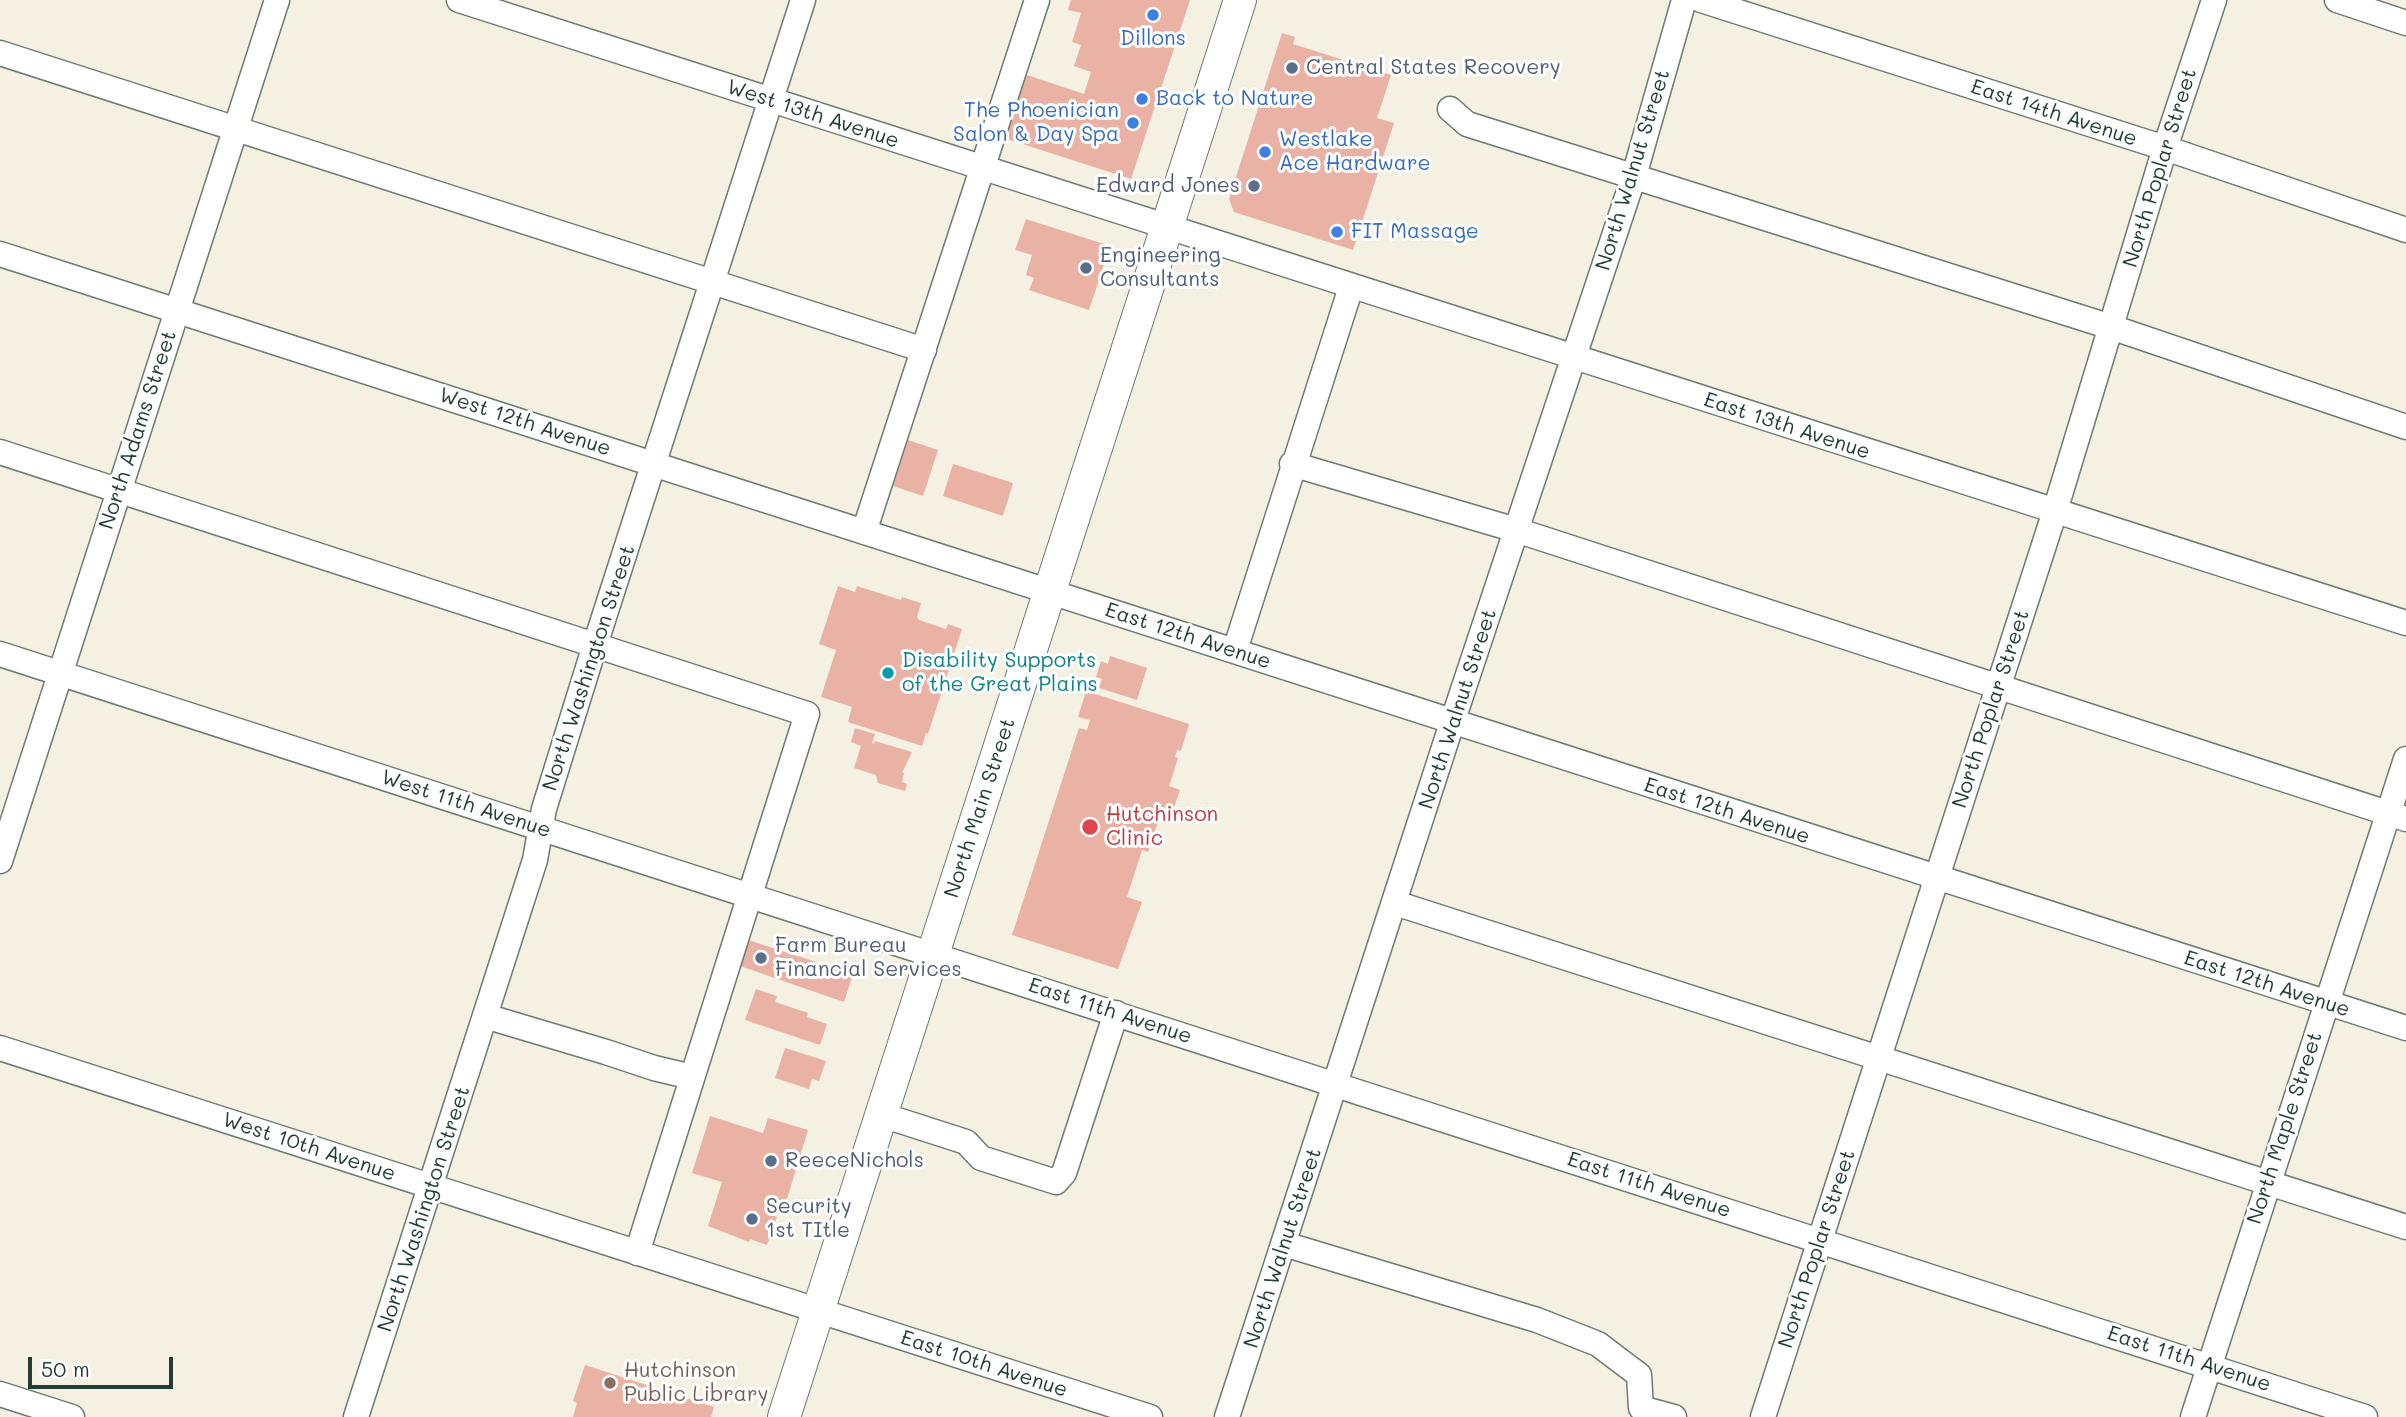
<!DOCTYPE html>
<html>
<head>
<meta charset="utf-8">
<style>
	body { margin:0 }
	#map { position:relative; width:2406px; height:1417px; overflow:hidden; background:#f4f1e2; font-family:Mali,sans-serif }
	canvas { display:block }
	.scale { position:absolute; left:28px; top:1357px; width:145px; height:32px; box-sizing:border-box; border:4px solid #1f3d34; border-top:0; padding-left:9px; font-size:21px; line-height:24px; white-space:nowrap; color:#1f3d34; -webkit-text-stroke:5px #fff; paint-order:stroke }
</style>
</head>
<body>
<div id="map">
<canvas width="2406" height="1417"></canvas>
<div class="scale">50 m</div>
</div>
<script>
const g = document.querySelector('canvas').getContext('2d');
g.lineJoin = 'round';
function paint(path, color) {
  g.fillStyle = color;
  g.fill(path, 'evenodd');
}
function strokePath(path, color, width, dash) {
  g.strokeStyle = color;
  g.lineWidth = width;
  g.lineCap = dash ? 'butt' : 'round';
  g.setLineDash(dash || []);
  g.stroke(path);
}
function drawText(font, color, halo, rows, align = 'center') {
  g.font = font + ' Mali,sans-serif';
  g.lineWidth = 6;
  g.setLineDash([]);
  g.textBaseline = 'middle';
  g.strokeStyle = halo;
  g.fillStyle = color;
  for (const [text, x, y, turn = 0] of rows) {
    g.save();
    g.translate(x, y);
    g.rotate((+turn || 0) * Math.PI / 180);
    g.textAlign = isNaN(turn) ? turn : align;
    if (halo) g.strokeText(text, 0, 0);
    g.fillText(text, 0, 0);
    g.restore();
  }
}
paint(new Path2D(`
	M1071,0H1190L1131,179L1004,138L1024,74L1084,94L1091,72L1074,66L1081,45L1072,42L1081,13L1068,10Z
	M1282,33L1295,37L1293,44L1391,75L1377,118L1394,123L1353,250L1234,212L1229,199Z
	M1026,219L1110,246L1089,310L1029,290L1034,278L1026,275L1032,255L1015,250Z
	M908,440L938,450L923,496L893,486Z
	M953,464L1013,483L1003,516L943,496Z
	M838,586L855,592L857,586L901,600L902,597L921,603L917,617L919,620L946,629L948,624L962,629L928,734L926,733L922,746L848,722L852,707L821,697L836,650L819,644Z
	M1110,656L1147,668L1137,700L1099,688L1102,679L1096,677L1101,661L1108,664Z
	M1086,691L1189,724L1181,751L1177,750L1175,757L1178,758L1169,786L1180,790L1172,813L1162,809L1148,852L1142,850L1127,897L1142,902L1118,969L1012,935L1079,728L1087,730L1090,720L1078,717Z
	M855,728L875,734L872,743L874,744L875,741L912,752L902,773H904L902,782L907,784L905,791L878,783L876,775L854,768L861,746L851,742Z
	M745,939L853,974L844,1002L737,965Z
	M756,989L777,996L775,1002L808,1013L807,1017L827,1024L820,1045L745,1020Z
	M785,1048L826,1061L819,1081L812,1079L809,1089L775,1078Z
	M710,1116L763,1133L768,1118L808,1130L786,1202L779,1200L774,1216L777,1217L767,1245L750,1239L749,1242L708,1226L722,1182L692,1173Z
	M585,1365L714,1407L711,1417H573L577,1403L573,1401Z`), '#eab1a5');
const minor = new Path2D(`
	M459,0L2406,623
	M1701,0L2165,148L2406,230
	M2337,0L2406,23
	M0,53L924,350
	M1450,109L1467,124L2111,327L2406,427
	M0,254C802,511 1603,771 2406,1028
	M0,452L807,714L637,1253
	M1292,464L1516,530L2406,819
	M864,532L1037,0
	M1235,650L1351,287
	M0,654L2365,1417
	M0,861L277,0
	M1395,903L2406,1227
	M485,1016L606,1052L654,1068L692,1077
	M0,1048L1150,1417
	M882,1115L966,1142L981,1158L1056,1182L1064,1173L1068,1161L1116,1013
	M1284,1244L1537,1320L1598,1344L1639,1375L1641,1408L1674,1417
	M0,1394L72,1417
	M356,1417L535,860L544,809L595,645L803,0
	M1227,1417L1452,723L1634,176L1684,0
	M1763,1417L2055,511L2165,148L2214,0
	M2193,1417L2406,759`);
const major = new Path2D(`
	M784,1417L1240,0`);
strokePath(minor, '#6a7c71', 27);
strokePath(major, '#6a7c71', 34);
strokePath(minor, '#fff', 24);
strokePath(major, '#fff', 32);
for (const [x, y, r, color] of [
	[1153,15,7,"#3f7fe0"],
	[1292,68,7,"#5c6f8a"],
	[1142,99,7,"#3f7fe0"],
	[1133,123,7,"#3f7fe0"],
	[1265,152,7,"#3f7fe0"],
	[1254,186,7,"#5c6f8a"],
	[1337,232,7,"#3f7fe0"],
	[1086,268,7,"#5c6f8a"],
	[888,673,7,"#0f9aa8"],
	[1090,827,9,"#e0444e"],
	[761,958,7,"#5c6f8a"],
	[771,1161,7,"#5c6f8a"],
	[752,1219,7,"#5c6f8a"],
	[610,1383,7,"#8d6e63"]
]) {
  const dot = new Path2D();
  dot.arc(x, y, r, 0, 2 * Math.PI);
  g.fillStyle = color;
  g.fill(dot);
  strokePath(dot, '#fff', 2.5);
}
drawText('21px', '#366cbe', '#fff', [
	["Dillons",1153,39,"center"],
	["Back to Nature",1156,99],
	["The Phoenician",1119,111,"right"],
	["Salon & Day Spa",1119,135,"right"],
	["Westlake",1279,140],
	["Ace Hardware",1279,164],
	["FIT Massage",1351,232]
], 'left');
drawText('21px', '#4e5e75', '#fff', [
	["Central States Recovery",1306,68],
	["Edward Jones",1240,186,"right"],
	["Engineering",1100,256],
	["Consultants",1100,280],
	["Farm Bureau",775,946],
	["Financial Services",775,970],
	["ReeceNichols",785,1161],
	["Security",766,1207],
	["1st TItle",766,1231]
], 'left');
drawText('21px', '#1f3d34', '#fff', [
	["East 14th Avenue",2054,113,18],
	["West 13th Avenue",813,114,18],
	["North Poplar Street",2160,168,-73],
	["North Walnut Street",1633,170,-73],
	["West 12th Avenue",525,422,18],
	["East 13th Avenue",1787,426,18],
	["North Adams Street",138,430,-72],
	["East 12th Avenue",1188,636,18],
	["North Washington Street",589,668,-72],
	["North Walnut Street",1458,709,-72],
	["North Poplar Street",1991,709,-72],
	["West 11th Avenue",466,804,18],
	["North Main Street",980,808,-72],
	["East 12th Avenue",1727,811,18],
	["East 12th Avenue",2267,984,18],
	["East 11th Avenue",1110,1011,18],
	["North Maple Street",2285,1128,-72],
	["West 10th Avenue",309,1147,18],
	["East 11th Avenue",1649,1185,18],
	["North Washington Street",424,1209,-72],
	["North Walnut Street",1283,1248,-72],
	["North Poplar Street",1817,1249,-72],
	["East 11th Avenue",2189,1359,18],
	["East 10th Avenue",984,1364,18]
]);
drawText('21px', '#0d838f', '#fff', [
	["Disability Supports",902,661],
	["of the Great Plains",902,685]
], 'left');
drawText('21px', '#be3a42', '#fff', [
	["Hutchinson",1106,815],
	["Clinic",1106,839]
], 'left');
drawText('21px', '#785e54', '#fff', [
	["Hutchinson",624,1371],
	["Public Library",624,1395]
], 'left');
</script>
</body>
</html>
